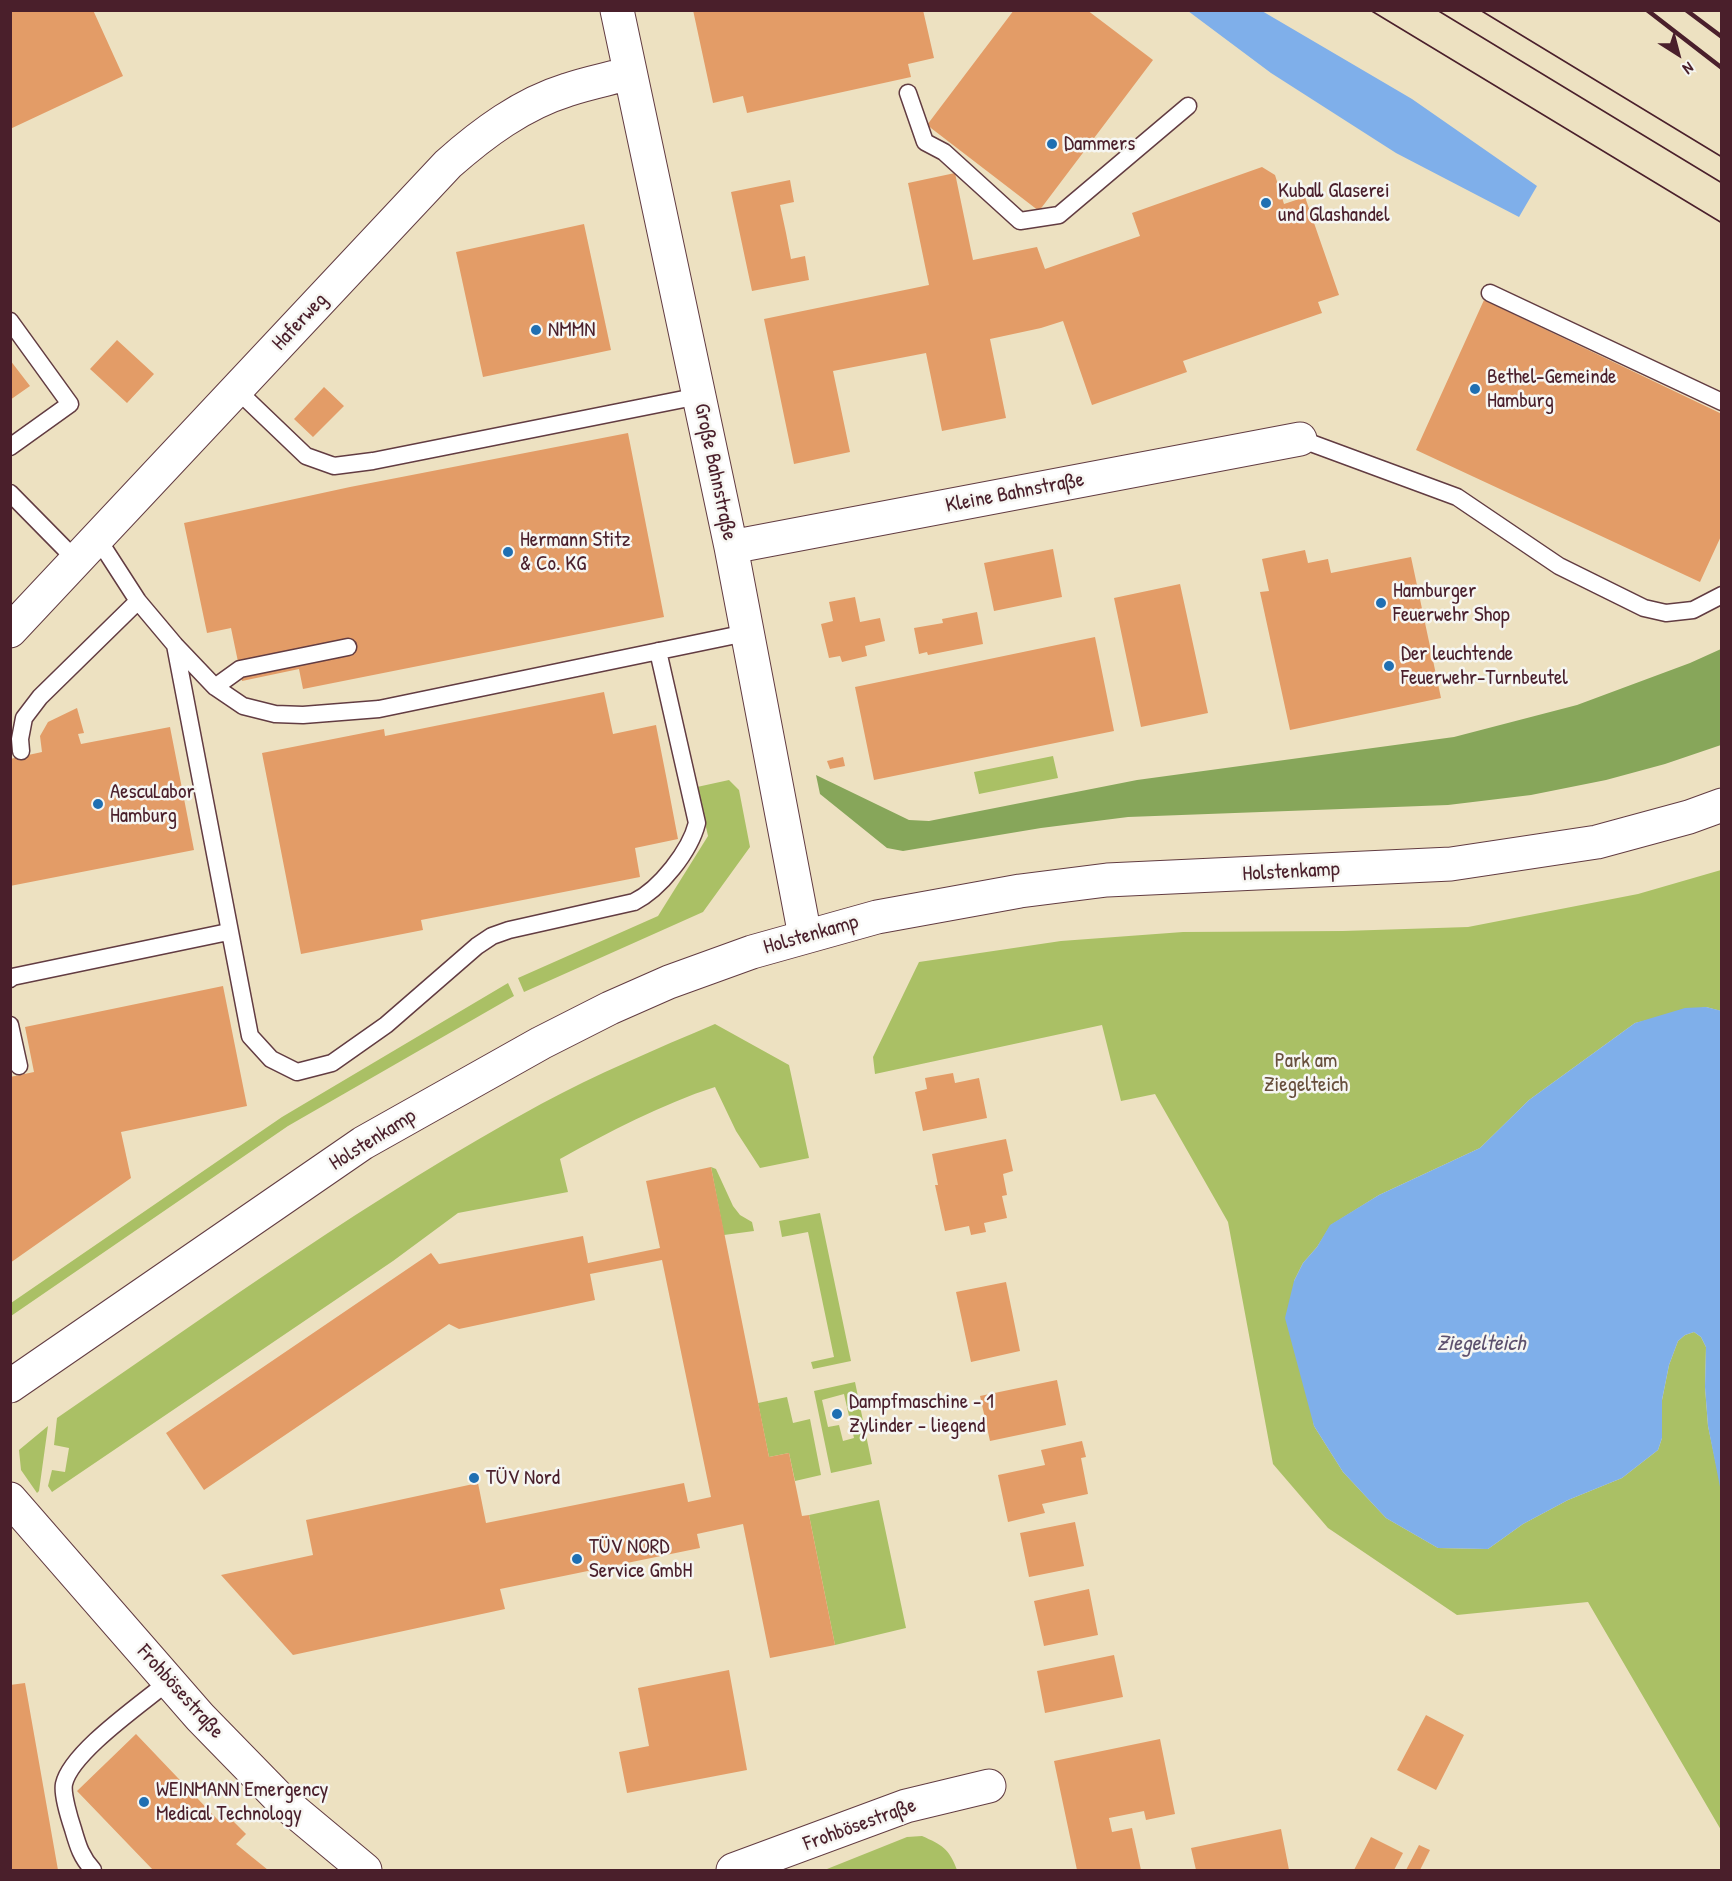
<!DOCTYPE html>
<html>
<head>
<meta charset="utf-8">
<style>
	body { margin:0 }
	#map { position:relative; width:1732px; height:1881px; overflow:hidden; background:#ede1c1; font-family:"Patrick Hand",sans-serif }
	canvas { display:block }
	.frame { position:absolute; inset:0; border:12px solid #4a1f2b; pointer-events:none }
	.north { position:absolute; left:1648px; top:24px; width:60px; height:60px; -webkit-text-stroke:4px #f6f6f2; paint-order:stroke; rotate:144deg; font-size:16px; font-weight:700; line-height:24px; text-align:center; color:#4a1f2b }
	.north::after { content:''; display:block; margin:auto; width:21px; height:27px; background:#4a1f2b; clip-path:polygon(50% 0,100% 100%,50% 72%,0 100%) }
</style>
</head>
<body>
<div id="map">
<canvas width="1732" height="1881"></canvas>
<div class="frame"></div>
<div class="north">N</div>
</div>
<script>
const g = document.querySelector('canvas').getContext('2d');
g.lineJoin = 'round';
function paint(path, color) {
  g.fillStyle = color;
  g.fill(path, 'evenodd');
}
function strokePath(path, color, width, dash) {
  g.strokeStyle = color;
  g.lineWidth = width;
  g.lineCap = dash ? 'butt' : 'round';
  g.setLineDash(dash || []);
  g.stroke(path);
}
function drawText(font, color, halo, rows, align = 'center') {
  g.font = font + ' "Patrick Hand",sans-serif';
  g.lineWidth = 5;
  g.setLineDash([]);
  g.textBaseline = 'middle';
  g.strokeStyle = halo;
  g.fillStyle = color;
  for (const [text, x, y, turn = 0] of rows) {
    g.save();
    g.translate(x, y);
    g.rotate((+turn || 0) * Math.PI / 180);
    g.textAlign = isNaN(turn) ? turn : align;
    if (halo) g.strokeText(text, 0, 0);
    g.fillText(text, 0, 0);
    g.restore();
  }
}
paint(new Path2D(`
	M1053,756L1058,778L979,794L974,772Z
	M729,780L739,790L750,847L703,912L524,992L518,978L658,916L708,836L697,787Z
	M1721,870V1011L1706,1007L1635,1023L1529,1100L1480,1148L1379,1195L1331,1225L1317,1247L1303,1263L1294,1281L1314,1426L1343,1472L1386,1518L1438,1548L1488,1549L1523,1524L1568,1500L1622,1478L1658,1450L1662,1438V1400L1669,1365L1678,1341L1685,1335L1694,1332L1701,1337L1706,1347L1705,1387L1708,1426L1722,1492L1721,1830L1588,1602L1457,1615L1328,1528L1273,1464L1228,1222L1155,1094L1121,1101L1102,1025L875,1074L873,1057L919,962L1061,941L1183,932L1343,931L1468,927L1638,894Z
	M508,983L514,996L288,1126L11,1316V1303L282,1117Z
	M715,1024L789,1065L809,1158L760,1168L736,1131L715,1087C662,1104 609,1132 560,1159L568,1192L458,1213L393,1261L52,1492L48,1486L52,1470L65,1472L69,1448L54,1445L57,1418C216,1309 372,1196 541,1104C597,1074 656,1049 715,1024Z
	M711,1167L716,1169L733,1206L740,1215L752,1222L754,1231L724,1235Z
	M820,1213L851,1361L813,1369L811,1362L834,1357L808,1232L782,1237L779,1221Z
	M855,1382L872,1464L831,1473L814,1391ZM844,1394L854,1438L843,1441L839,1425L828,1427L822,1400Z
	M787,1397L793,1423L810,1419L821,1475L795,1481L789,1453L769,1457L758,1403Z
	M48,1426L39,1491L37,1493L21,1470L19,1450Z
	M879,1500L906,1628L835,1645L809,1515Z
	M922,1836C942,1845 949,1848 957,1870H827V1869L907,1837Z`), '#aac065');
paint(new Path2D(`
	M1721,649V745L1665,764L1606,780L1531,795L1448,805L1128,817L1041,828L903,851L887,848L820,794L816,775L909,820L929,821L1137,780L1454,737L1577,705L1690,663Z`), '#87a65a');
paint(new Path2D(`
	M1188,11H1262L1412,99L1537,186L1519,217L1396,153L1271,73Z
	M1706,1007L1722,1011L1721,1492L1708,1426L1705,1387L1706,1347L1701,1337L1694,1332L1685,1335L1678,1341L1669,1365L1662,1400V1438L1658,1450L1622,1478L1568,1500L1523,1524L1488,1549L1438,1548L1386,1518L1343,1472L1314,1426L1285,1318L1294,1281L1303,1263L1317,1247L1330,1225L1379,1195L1480,1148L1529,1100L1635,1023L1685,1008Z`), '#7fafea');
paint(new Path2D(`
	M10,10H93L123,76L10,129Z
	M693,10H923L934,58L908,64L911,77L747,113L743,96L713,103Z
	M1014,10H1087L1153,60L1039,211L927,125Z
	M1262,167L1275,175L1284,204L1305,197L1339,295L1318,302L1322,313L1183,361L1187,372L1092,405L1063,321L1041,328L990,339L1006,418L942,431L926,353L833,371L850,452L794,464L764,319L929,285L908,183L955,173L973,260L1037,247L1045,269L1140,236L1132,213Z
	M790,180L794,202L780,205L786,233L791,259L805,256L809,280L752,291L731,192Z
	M584,224L611,350L483,377L456,252Z
	M1484,300L1722,414V534L1700,582L1416,450Z
	M117,340L154,374L127,403L90,369Z
	M10,360L30,386L10,400Z
	M324,387L344,406L313,437L294,419Z
	M628,433L664,617L303,689L299,669L242,681L231,628L207,633L184,523L350,487Z
	M1053,549L1062,597L994,611L984,563Z
	M1305,550L1308,563L1328,559L1331,573L1411,557L1441,698L1290,730L1260,592L1269,591L1262,559Z
	M1180,584L1208,713L1141,727L1114,598Z
	M855,597L860,622L880,618L885,641L865,646L867,656L842,662L840,656L829,658L821,624L833,621L829,602Z
	M977,612L983,644L928,655L927,652L919,654L914,628L943,623L942,619Z
	M1095,637L1114,731L874,780L855,687Z
	M604,692L613,734L656,725L667,781L678,839L635,848L640,877L421,920L423,930L301,954L262,753L384,729L385,736Z
	M77,708L84,733L78,734L81,744L170,727L194,850L10,886V759L42,752L40,736L48,722Z
	M843,757L845,766L830,769L827,761Z
	M223,986L247,1106L121,1132L131,1178L10,1263V1077L34,1072L25,1027Z
	M953,1073L955,1083L979,1078L987,1118L923,1131L915,1092L927,1089L925,1078Z
	M1006,1139L1013,1171L1003,1174L1007,1195L1002,1196L1007,1218L984,1223L986,1232L971,1235L969,1226L945,1231L935,1185H938L932,1154Z
	M711,1167L769,1457L789,1453L802,1516L809,1515L835,1645L770,1658L743,1524L697,1534L700,1548L500,1589L505,1609L293,1655L221,1575L313,1555L306,1520L478,1483L486,1523L684,1483L688,1502L711,1497L662,1260L590,1274L595,1300L459,1329L449,1324L204,1490L166,1433L431,1253L439,1264L583,1236L588,1263L660,1248L646,1181Z
	M1006,1282L1020,1351L971,1362L956,1292Z
	M1057,1380L1066,1425L990,1441L980,1396Z
	M1082,1441L1086,1457L1081,1458L1088,1494L1042,1504L1045,1513L1008,1522L998,1475L1045,1465L1041,1450Z
	M1075,1522L1084,1566L1029,1577L1020,1533Z
	M1089,1589L1098,1635L1044,1646L1034,1601Z
	M1114,1655L1123,1697L1045,1713L1037,1671Z
	M729,1670L747,1770L627,1793L619,1752L649,1746L638,1688Z
	M25,1683L58,1870H10V1685Z
	M1426,1715L1464,1735L1436,1790L1397,1770Z
	M136,1734L218,1820L225,1813L246,1834L236,1844L268,1870H153L77,1791Z
	M1160,1739L1175,1814L1146,1820L1144,1811L1109,1818L1112,1832L1132,1828L1141,1870H1077L1054,1761Z
	M1281,1829L1289,1870H1196L1191,1848Z
	M1371,1837L1403,1853L1394,1870H1354Z
	M1419,1845L1430,1850L1420,1870H1406Z`), '#e39c67');
const lane = new Path2D(`
	M908,93L925,142L944,152L1020,221L1059,215L1188,106
	M1490,293L1722,402
	M10,321L70,404L10,447
	M237,390L306,456L334,466L373,461L699,396
	M1300,439L1457,497L1559,566L1644,608L1666,613L1693,610L1722,595
	M10,493L77,561
	M98,539L138,601L175,645L215,687L243,706L275,714L303,715L379,709L746,633
	M175,645L250,1036L271,1059L297,1072L332,1063L386,1025L477,946L492,936L509,930L634,902C660,889 690,851 697,823L658,651
	M215,687L240,669L348,647
	M21,751L20,739L24,718L40,697L138,601
	M10,979L12,977L228,932
	M10,1025L19,1066
	M93,1870C81,1857 78,1846 73,1829C70,1820 62,1794 64,1784C71,1752 143,1703 169,1681`);
const street = new Path2D(`
	M617,10L731,547L805,936
	M731,547L1300,439
	M10,631L448,164C483,133 522,104 567,90C587,83 609,79 630,73
	M10,1499L200,1717L281,1800L365,1870
	M733,1870L906,1806L989,1786`);
const secondary = new Path2D(`
	M10,1386L363,1143L541,1043L610,1008L669,982L752,952L877,917L1020,891L1107,880L1451,864L1597,842L1689,817L1722,805`);
strokePath(lane, '#623c42', 19);
strokePath(street, '#623c42', 35);
strokePath(secondary, '#623c42', 35);
strokePath(lane, '#fff', 16);
strokePath(street, '#fff', 33);
strokePath(secondary, '#fff', 33);
strokePath(new Path2D(`
	M1370,10L1722,223
	M1437,10L1722,183
	M1480,10L1722,157`), '#4a1f2b', 1.5);
strokePath(new Path2D(`
	M1647,10L1722,68
	M1686,10L1722,37`), '#4a1f2b', 4.5);
for (const [x, y, r, color] of [
	[1052,144,6,"#1f6fb2"],
	[1266,203,6,"#1f6fb2"],
	[536,330,6,"#1f6fb2"],
	[1475,389,6,"#1f6fb2"],
	[508,552,6,"#1f6fb2"],
	[1381,603,6,"#1f6fb2"],
	[1389,666,6,"#1f6fb2"],
	[98,804,6,"#1f6fb2"],
	[837,1414,6,"#1f6fb2"],
	[474,1478,6,"#1f6fb2"],
	[577,1559,6,"#1f6fb2"],
	[144,1802,6,"#1f6fb2"]
]) {
  const dot = new Path2D();
  dot.arc(x, y, r, 0, 2 * Math.PI);
  g.fillStyle = color;
  g.fill(dot);
  strokePath(dot, '#f6f6f2', 2);
}
drawText('21px', '#4a1f2b', '#f6f6f2', [
	["Dammers",1064,144],
	["Kuball Glaserei",1278,191],
	["und Glashandel",1278,215],
	["NMMN",548,330],
	["Bethel-Gemeinde",1487,377],
	["Hamburg",1487,401],
	["Hermann Stitz",520,540],
	["& Co. KG",520,564],
	["Hamburger",1393,591],
	["Feuerwehr Shop",1393,615],
	["Der leuchtende",1401,654],
	["Feuerwehr-Turnbeutel",1401,678],
	["AescuLabor",110,792],
	["Hamburg",110,816],
	["Dampfmaschine - 1",849,1402],
	["Zylinder - liegend",849,1426],
	["TÜV Nord",486,1478],
	["TÜV NORD",589,1547],
	["Service GmbH",589,1571],
	["WEINMANN Emergency",156,1790],
	["Medical Technology",156,1814]
], 'left');
drawText('21px', '#4a1f2b', '#f6f6f2', [
	["Haferweg",300,322,-47],
	["Große Bahnstraße",715,472,78],
	["Kleine Bahnstraße",1015,493,-11],
	["Holstenkamp",1291,872,-3],
	["Holstenkamp",811,935,-16],
	["Holstenkamp",373,1140,-32],
	["Frohbösestraße",180,1692,48],
	["Frohbösestraße",860,1825,-20]
]);
drawText('21px', '#674f3c', '#f6f6f2', [
	["Park am",1306,1061],
	["Ziegelteich",1306,1085]
]);
drawText('italic 22px', '#5d516e', '#f6f6f2', [
	["Ziegelteich",1481,1344]
]);
</script>
</body>
</html>
